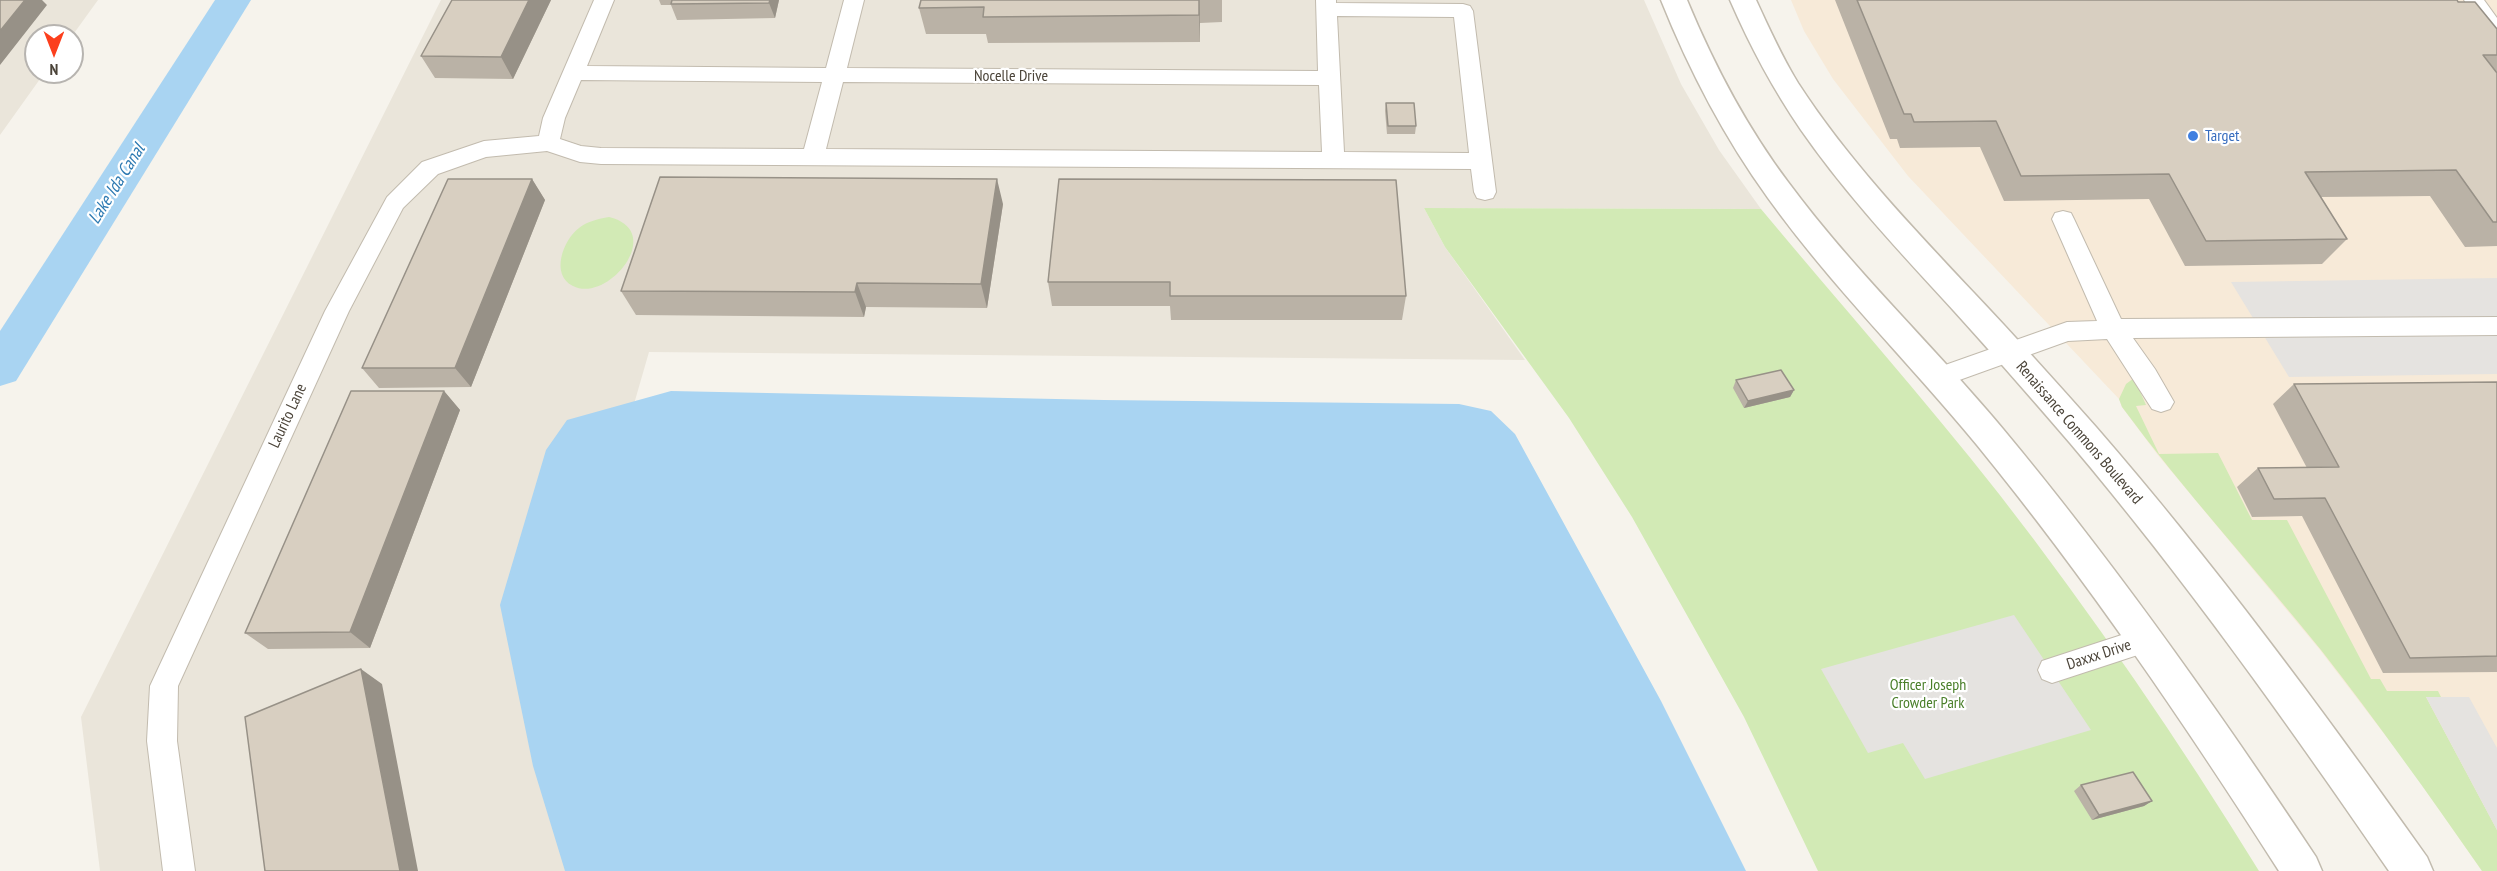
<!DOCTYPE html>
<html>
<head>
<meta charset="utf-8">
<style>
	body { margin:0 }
	#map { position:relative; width:2497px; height:871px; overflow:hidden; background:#f6f3ec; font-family:"PT Sans Narrow",sans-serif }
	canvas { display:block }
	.north { position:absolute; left:24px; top:24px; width:60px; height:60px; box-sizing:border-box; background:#fff; border:2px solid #b7b4b0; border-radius:50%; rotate:180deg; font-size:16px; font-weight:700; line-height:24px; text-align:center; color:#4b4439 }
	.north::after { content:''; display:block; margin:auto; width:21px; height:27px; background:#fc3f1d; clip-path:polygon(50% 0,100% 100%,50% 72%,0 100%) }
</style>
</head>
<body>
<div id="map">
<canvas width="2497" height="871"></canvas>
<div class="north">N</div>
</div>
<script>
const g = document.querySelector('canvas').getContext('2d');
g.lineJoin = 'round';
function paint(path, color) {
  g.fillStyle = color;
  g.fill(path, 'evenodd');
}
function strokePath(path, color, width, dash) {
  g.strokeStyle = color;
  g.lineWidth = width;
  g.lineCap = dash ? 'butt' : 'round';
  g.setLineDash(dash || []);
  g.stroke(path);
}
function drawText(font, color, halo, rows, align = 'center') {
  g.font = font + ' "PT Sans Narrow",sans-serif';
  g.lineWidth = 4.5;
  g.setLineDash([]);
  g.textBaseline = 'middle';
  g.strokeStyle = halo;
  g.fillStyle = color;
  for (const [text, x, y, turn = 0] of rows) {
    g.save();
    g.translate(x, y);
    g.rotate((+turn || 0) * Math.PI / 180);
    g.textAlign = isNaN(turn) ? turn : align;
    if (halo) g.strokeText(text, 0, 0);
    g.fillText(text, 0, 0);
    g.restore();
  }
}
paint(new Path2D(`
	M0,0H98L72,36H36V72H45L0,135Z
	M441,0H1644L1681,84L1719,150L1761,209L1424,208L1445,247L1525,360L649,352L576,605L668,871H100L81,717Z`), '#eae5da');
paint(new Path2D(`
	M1791,0H2497V871H2482L2408,765L2320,650L2157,454L2122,407L2119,399L1908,176L1833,79L1804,31Z`), '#f7ead8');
paint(new Path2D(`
	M1424,208L1761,209C1840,304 1923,397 1999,494C2093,615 2179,741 2259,871H1818L1744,717L1632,517L1569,418L1445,247Z
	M609,217C667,231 608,304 573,286C550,275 563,240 579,228C588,221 598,219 609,217Z
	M2134,378L2146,405L2136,406L2159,454L2218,453L2252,520H2287L2371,679H2380L2387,691H2438L2441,697H2426L2497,830V871H2482C2430,796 2377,722 2321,650C2255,568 2184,491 2122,407L2119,399L2126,384Z`), '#d2eab5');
paint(new Path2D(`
	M2497,278V374L2289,377L2231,282Z
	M2014,615L2091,730L1925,779L1903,743L1868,753L1821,669Z
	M2426,697H2469L2497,748V830Z`), '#e5e3e0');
paint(new Path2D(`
	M671,391L1104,400L1459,404L1491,411L1515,434L1661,701L1746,871H565L533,766L500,605L546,450L567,420Z`), '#a9d4f2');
paint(new Path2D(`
	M215,0H251L16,381L0,386V331Z`), '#a9d4f2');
const lane = new Path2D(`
	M594,0H614L587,66L826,68L844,0H864L847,68L1318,71L1316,0H1336V3L1463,4L1470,6L1473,11L1496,192L1493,198L1485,200L1477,198L1474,192L1471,169L601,164L580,162L547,151L486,157L438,174L403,208L349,311L178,686L177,741L195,871H163L147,741L150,686L325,311L387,197L422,162L484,141L539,136L543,118ZM1337,16L1454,17L1469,153L1344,152ZM581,80L822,82L804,149L601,148L581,146L560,139L565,118ZM843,82L1319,85L1322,152L826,149Z
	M2464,0H2484L2497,18V40L2490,38Z
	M2063,211L2071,213L2074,219L2121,319L2497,317V335L2133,338L2155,369L2174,402L2170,409L2161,412L2152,409L2107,339L2068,341L1940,387L1931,384L1928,377L1931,370L2067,322L2097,321L2052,219L2055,213Z
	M2146,627L2156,631L2160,640L2156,649L2052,683L2042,679L2038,670L2042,661Z`);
const street = new Path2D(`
	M1661,0H1687C1714,65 1746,126 1788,182C1853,270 1933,345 2003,429C2116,565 2218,709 2316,857L2322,871H2279C2185,724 2087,580 1977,445C1909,362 1831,286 1768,198C1724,137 1689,70 1661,0Z
	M1730,0H1756C1769,28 1782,57 1798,83C1848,160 1911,226 1974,293C2016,337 2056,382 2096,427C2215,564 2322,709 2427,857L2433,871H2389C2288,724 2185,579 2070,443C2032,399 1993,354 1954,311C1901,253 1846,195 1801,130C1773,89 1750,46 1730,0Z`);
strokePath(lane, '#c2bbae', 2);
strokePath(street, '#c2bbae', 3);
paint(lane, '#fff');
paint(street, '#fff');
paint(new Path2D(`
	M452,0H551L513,79L435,78L421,56Z
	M659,0H779L775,18L677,20L671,5H661Z
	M921,0H1222V22L1200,23V42L988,43L986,34H926L919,8Z
	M1835,0H2457L2497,29V246L2465,247L2430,196L2321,197L2347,239L2322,264L2185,266L2149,199L2004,201L1980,147L1900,148L1897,139H1890Z
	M1386,103L1416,126L1415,134H1387L1385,111Z
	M532,179L545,200L471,387L379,388L362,368Z
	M1059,179L1406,296L1402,320H1171L1170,306H1052L1048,282Z
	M1003,204L987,308L866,307L864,317L636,315L621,291Z
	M1736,380L1794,390L1790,397L1744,408L1733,388Z
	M2497,382V672L2383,673L2302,516L2252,517L2237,487L2258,468H2307L2273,404L2294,384Z
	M444,391L460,410L370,648L268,649L245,633Z
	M2081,785L2152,801L2144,806L2092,820L2074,791Z`), '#bab2a6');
paint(new Path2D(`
	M25,0H42L47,5L0,65V31Z
	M529,0H551L513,79L501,57Z
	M770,0H779L775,18L769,3Z
	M1199,0L1200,23V42L1199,15Z
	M532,179L545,200L471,387L455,368Z
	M997,179L1003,204L987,308L981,284Z
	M857,283L866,307L864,317L855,292Z
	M1794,390L1790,397L1744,408L1748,401Z
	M444,391L460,410L370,648L350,632Z
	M361,669L382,684L418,871H400Z
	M2152,801L2144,806L2092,820L2099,815Z`), '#979187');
const building = new Path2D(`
	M0,0H25L0,31Z
	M452,0H529L501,57L421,56Z
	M672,0H770L769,3L671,4Z
	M921,0H1199V15L983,17L984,7L919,8Z
	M1857,0H2457L2458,2H2475L2497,29V55H2483L2497,73V222H2493L2456,170L2305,172L2347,239L2206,241L2169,174L2021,176L1996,121L1914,122L1911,114H1904Z
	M1386,103H1414L1416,126H1388Z
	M660,177L997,179L981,284L857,283L855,292L621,291Z
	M448,179H532L455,368H362Z
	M1059,179L1396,180L1406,296H1170V282H1048Z
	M1781,370L1794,390L1748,401L1736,380Z
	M2497,382V656L2410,658L2325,498L2274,499L2258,468L2339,467L2294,384Z
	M351,391H444L350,632L245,633Z
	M361,669L400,871H265L245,717Z
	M2133,772L2152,801L2099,815L2081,785Z`);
paint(building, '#d8cfc1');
strokePath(building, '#979187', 1.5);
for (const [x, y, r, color] of [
	[2193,136,6,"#3f7fe0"]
]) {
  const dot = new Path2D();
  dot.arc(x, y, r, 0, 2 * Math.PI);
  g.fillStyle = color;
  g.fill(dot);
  strokePath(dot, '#fff', 2);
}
drawText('16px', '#4b4439', '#fff', [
	["Nocelle Drive",1011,76],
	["Laurito Lane",288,416,-65],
	["Renaissance Commons Boulevard",2079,433,49],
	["Daxxx Drive",2099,655,-18]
]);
drawText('16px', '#366cbe', '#fff', [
	["Target",2205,136]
], 'left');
drawText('16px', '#4a7f2a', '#fff', [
	["Officer Joseph",1928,685],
	["Crowder Park",1928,703]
]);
drawText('italic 18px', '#2e7ab2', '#fff', [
	["Lake Ida Canal",117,184,-58]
]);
</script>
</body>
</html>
